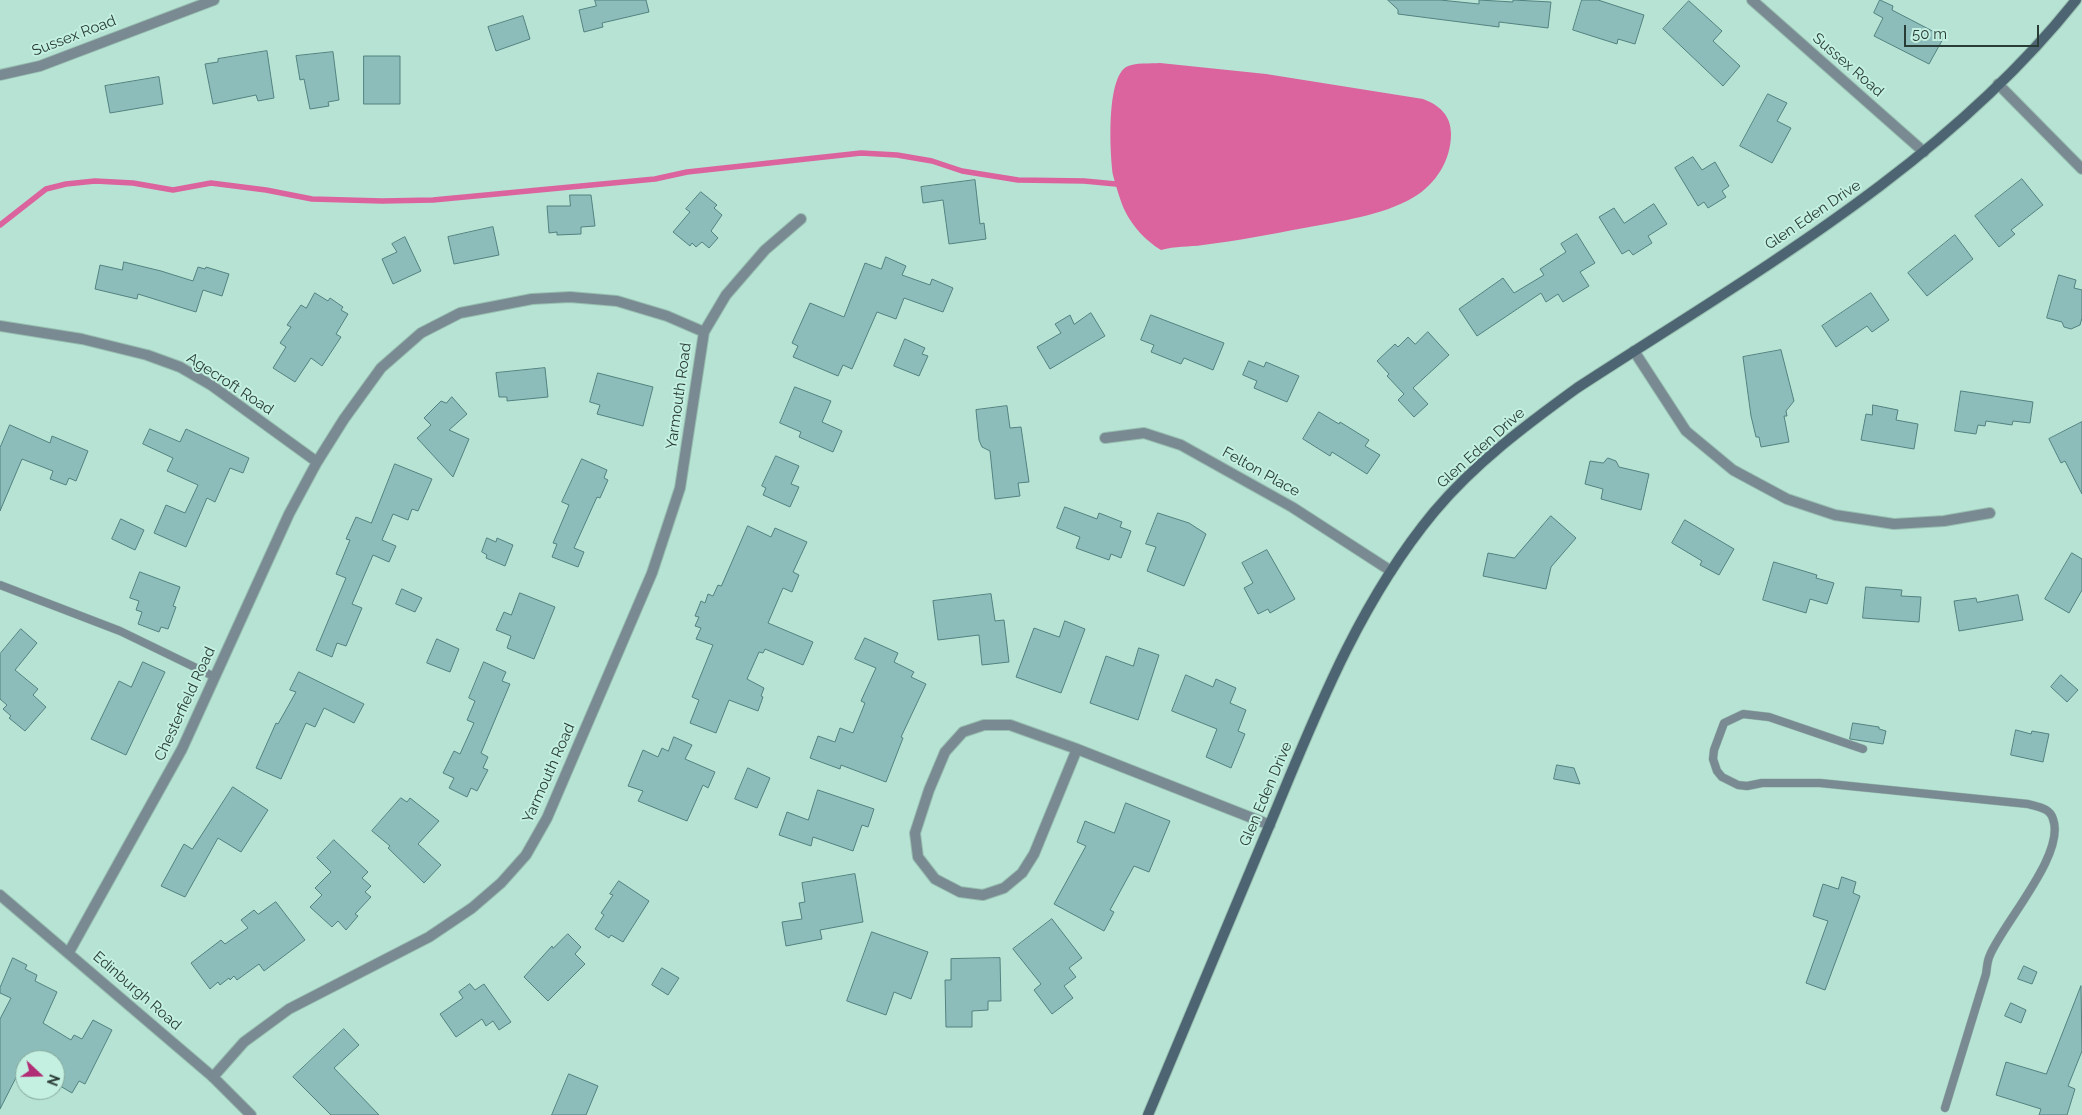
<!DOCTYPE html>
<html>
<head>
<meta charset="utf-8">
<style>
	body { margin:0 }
	#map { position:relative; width:2082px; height:1115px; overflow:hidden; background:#b6e3d3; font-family:Raleway,sans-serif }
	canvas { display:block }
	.north { position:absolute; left:15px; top:1050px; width:50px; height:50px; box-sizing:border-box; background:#c3f0e0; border:1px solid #86a89c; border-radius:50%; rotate:111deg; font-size:14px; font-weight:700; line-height:20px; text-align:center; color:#2a3c36 }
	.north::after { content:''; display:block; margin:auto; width:18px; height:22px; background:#b12d75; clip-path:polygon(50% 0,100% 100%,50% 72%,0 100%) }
	.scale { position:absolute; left:1904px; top:25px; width:135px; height:22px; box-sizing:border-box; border:2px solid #2a3c36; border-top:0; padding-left:6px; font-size:15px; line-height:18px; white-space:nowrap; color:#2a3c36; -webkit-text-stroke:4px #c3f0e0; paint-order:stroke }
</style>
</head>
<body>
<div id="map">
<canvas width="2082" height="1115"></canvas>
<div class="north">N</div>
<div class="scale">50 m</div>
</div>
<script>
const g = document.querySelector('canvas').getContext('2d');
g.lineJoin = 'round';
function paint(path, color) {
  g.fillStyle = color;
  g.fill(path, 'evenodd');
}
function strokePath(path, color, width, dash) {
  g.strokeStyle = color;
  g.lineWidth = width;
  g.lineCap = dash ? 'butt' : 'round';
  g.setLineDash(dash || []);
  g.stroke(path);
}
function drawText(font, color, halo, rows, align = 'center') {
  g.font = font + ' Raleway,sans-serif';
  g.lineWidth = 4;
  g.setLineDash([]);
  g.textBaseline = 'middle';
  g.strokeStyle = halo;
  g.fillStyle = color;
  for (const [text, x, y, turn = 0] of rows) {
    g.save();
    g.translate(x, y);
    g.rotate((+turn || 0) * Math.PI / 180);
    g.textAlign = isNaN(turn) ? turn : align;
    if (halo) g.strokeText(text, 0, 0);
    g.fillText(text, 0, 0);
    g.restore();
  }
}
paint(new Path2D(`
	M1160,63L1266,74L1423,99C1439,105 1451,115 1451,134C1451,160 1436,184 1414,197C1382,216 1340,221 1304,228C1271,234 1237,241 1203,245C1189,247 1175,246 1161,250C1146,241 1133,227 1125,211C1121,203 1115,183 1113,175C1110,153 1106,80 1126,67C1135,62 1151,64 1160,63Z`), '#db639e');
strokePath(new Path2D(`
	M0,225L46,189L66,184L95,181L133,183L173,190L211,183L266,190L312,199L382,201L433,200L655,179L687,172L861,153L897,155L932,161L962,171L1018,180L1084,181L1116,184L1123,183`), '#db639e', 5.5);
const building = new Path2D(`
	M595,0H646L649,12L602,23L603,27L584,32L579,10L596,6Z
	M1388,0H1440L1479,4V0L1513,2V0L1551,2L1548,28L1499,22V27L1398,14V10Z
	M1582,0H1598L1644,15L1635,44L1618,39L1617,44L1573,30Z
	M1880,0L1893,6L1892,10L1944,37L1929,64L1874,36L1883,18L1874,13Z
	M1689,1L1722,31L1713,41L1740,66L1723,86L1663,29Z
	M523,16L530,39L496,51L488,27Z
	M267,51L274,98L258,101L256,95L213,104L205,64L218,62V59Z
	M333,52L339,100L328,102L329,106L310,109L304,79L300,80L296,56Z
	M364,56H400V104H364Z
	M159,77L163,104L110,113L105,86Z
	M1768,94L1787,103L1777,121L1791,128L1772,163L1740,146Z
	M1693,157L1702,170L1715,162L1729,186L1722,191L1726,197L1708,208L1704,202L1698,206L1675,168Z
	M2022,179L2043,205L2011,230L2015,234L1999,247L1975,216Z
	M975,180L980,224L984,223L986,239L949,244L943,200L923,203L921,187Z
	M701,192L717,205L714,208L722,215L711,231L718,238L709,248L702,242L696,247L692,243L690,246L673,232L690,212L686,209Z
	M570,195H591L595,226L581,227V234L557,235V232L549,233L547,206H570Z
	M1654,204L1667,224L1648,236L1652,243L1633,255L1629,250L1622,254L1599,217L1614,208L1624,223Z
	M493,227L499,255L454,264L448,237Z
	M1577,234L1595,263L1580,272L1589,286L1563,302L1558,294L1546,302L1541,293L1477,336L1459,309L1503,278L1514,293L1544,275L1540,269L1566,252L1561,244Z
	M1955,235L1973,259L1927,296L1908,273Z
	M405,237L421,271L393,284L382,259L397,252L392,244Z
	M886,257L906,266L902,275L930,285L932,279L953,288L943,312L904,298L896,319L877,312L852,369L843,365L838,376L793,357L798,346L792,343L810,303L844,317L865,263L881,269Z
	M124,262L161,271L193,281L198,267L205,269L206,267L229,274L222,296L203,290L196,312L138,294L137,299L95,289L100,265L122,270Z
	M2059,275L2076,280L2074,288L2082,290V318L2080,325L2071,329L2064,327L2062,322L2047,318Z
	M315,293L328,301L330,298L343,307L341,310L348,314L336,334L341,337L322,366L311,358L295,382L273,368L286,347L280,343L291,327L287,325L301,305L306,308Z
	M1871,293L1889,320L1872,332L1867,326L1836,347L1822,326Z
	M1091,313L1105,336L1050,369L1037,347L1061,333L1055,324L1070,315L1074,324Z
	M1151,315L1224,343L1213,370L1184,358L1181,364L1151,352L1154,345L1141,340Z
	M1428,332L1449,355L1413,388L1428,404L1414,417L1398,400L1404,394L1387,376L1389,374L1377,361L1395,344L1398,347L1408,337L1415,344Z
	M905,339L925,348L922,354L928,356L919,376L894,366Z
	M1781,350L1794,401L1786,411L1787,416H1784L1789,442L1761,447L1759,437H1756L1751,416L1743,357Z
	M1249,361L1264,367L1266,362L1299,376L1287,402L1254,388L1257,381L1243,375Z
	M545,368L548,397L507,401V397H499L496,373Z
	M598,373L653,387L643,426L597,414L600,405L590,402Z
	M795,387L831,401L822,422L842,431L833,452L799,437L801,432L780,423Z
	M1961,391L2033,402L2030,423L2013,421L2012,425L1986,421L1985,426L1978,425L1976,434L1955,431Z
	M452,397L467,414L449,430L469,439L453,477L417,438L431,425L424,418L441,401L446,403Z
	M1873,405L1898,410L1896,420L1918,424L1914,449L1861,440L1866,414L1872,415Z
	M1007,406L1010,428L1021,427L1029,482L1018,483L1020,496L995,499L990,451L982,447L979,440L976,410Z
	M1319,412L1339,424L1340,422L1369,440L1365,446L1380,455L1367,474L1332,452L1330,456L1303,439Z
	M2082,422V494L2065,461L2061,463L2049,439Z
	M10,425L50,443L52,436L88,451L76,481L69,478L66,485L50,479L53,471L22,459L0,511V448Z
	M150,429L180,442L186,429L249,458L243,473L230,468L215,502L207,498L186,547L154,533L166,505L185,513L198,485L167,471L173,458L143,444Z
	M776,456L799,466L791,484L799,487L790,507L763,495L766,488L762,486Z
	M1608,458L1616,461L1619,467L1649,474L1641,510L1601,499L1603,489L1585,484L1590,461L1603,463Z
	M582,459L607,470L604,478L608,480L600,498L597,497L574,548L584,552L578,567L552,557L557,544L553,543L569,505L562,502Z
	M395,464L432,479L418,511L412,509L408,520L393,514L382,540L396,546L389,562L373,555L352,604L362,608L346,646L337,643L332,657L316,650L346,578L336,574L350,540L346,539L356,517L371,523Z
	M1065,507L1097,519L1099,513L1122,522L1120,527L1131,531L1121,558L1111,554L1109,560L1076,548L1080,537L1057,528Z
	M1158,513L1189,523L1206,534L1184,586L1147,571L1156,547L1146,544Z
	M1551,516L1576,538L1551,567L1546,589L1483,576L1488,553L1514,558Z
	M121,519L144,530L135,550L112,539Z
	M1685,520L1734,549L1719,575L1700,565L1702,561L1672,543Z
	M748,526L771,537L775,528L807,542L793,572L799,575L792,592L783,588L768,623L813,642L803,665L765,649L763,653L759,652L747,679L764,688L761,696L763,697L758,711L729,700L716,733L690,723L699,700L692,697L713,645L696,639L701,628L695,626L699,617L695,616L701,601L705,603L708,594L713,596L718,585L721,586Z
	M487,538L496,542L497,538L513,545L505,566L486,558L487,555L482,552Z
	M1267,550L1295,599L1270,613L1268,609L1258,614L1244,588L1253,583L1242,563Z
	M2072,553L2082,559V590L2069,613L2045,599Z
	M1774,562L1817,575L1816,578L1834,583L1827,604L1810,599L1806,613L1763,600Z
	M140,572L180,587L173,606L176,607L168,629L161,627L159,632L138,624L142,612L136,610L139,601L130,598Z
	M1866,587L1902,590L1901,596L1921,597L1919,622L1863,618Z
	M402,589L422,598L415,612L396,604Z
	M520,593L555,607L534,659L507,648L511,636L496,630L504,612L511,615Z
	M991,594L995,621L1004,620L1009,662L982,665L979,635L938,640L933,601Z
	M2018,595L2023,620L1959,631L1954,601L1976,598L1977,602Z
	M1065,621L1085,629L1061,693L1016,677L1034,628L1059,637Z
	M21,629L37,643L15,670L38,689L33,695L46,707L25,731L9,718L11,716L3,709L7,705L0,699V654Z
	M865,638L898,653L894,662L914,672L911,677L926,684L901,737L903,738L886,782L841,765L840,769L810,758L818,736L835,742L840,728L853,733L865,703L861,701L876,668L855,659Z
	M437,639L459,649L450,672L427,663Z
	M1139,648L1159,655L1138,720L1090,703L1106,656L1133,666Z
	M143,662L165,672L126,755L91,739L119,681L131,687Z
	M484,662L506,672L502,681L510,684L481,753L488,757L483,768L488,770L477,791L471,788L467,797L449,788L454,778L443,773L454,751L460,754L474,723L467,720L475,701L469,698Z
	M299,672L364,704L354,723L324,708L315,727L306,723L281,779L256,768L276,723L278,724L296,692L290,690Z
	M1186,675L1213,687L1216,679L1236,688L1230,703L1246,710L1238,731L1245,734L1231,768L1206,757L1217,729L1172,711Z
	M2061,675L2078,690L2067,702L2051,687Z
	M1853,723L1879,727V729L1886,731L1883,744L1850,739Z
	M2016,730L2031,734L2032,731L2049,734L2043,762L2011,755Z
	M674,737L692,745L685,759L715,772L708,788L703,785L687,821L638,801L643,791L628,786L643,750L658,757L662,748L668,751Z
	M1557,765L1574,768L1580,784L1554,779Z
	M748,768L770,778L757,808L735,799Z
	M233,787L268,810L241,852L218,838L185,897L161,886L184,844L192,849Z
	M818,790L874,809L868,827L862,825L853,851L813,837L811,846L779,835L787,812L808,820Z
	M401,798L407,802L410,798L439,821L418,844L441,865L424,883L388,848L390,846L372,831Z
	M1126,803L1170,821L1149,872L1134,866L1110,910L1114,912L1104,931L1054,904L1086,846L1077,842L1085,821L1114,833Z
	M334,840L368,872L362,878L371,886L365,892L371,897L355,914L358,916L346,930L338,921L332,927L310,907L322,895L315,888L331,872L317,858Z
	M855,874L863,922L820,930L822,939L786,946L782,922L802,919L799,903L805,902L802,883Z
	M1842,877L1856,882L1853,893L1860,896L1825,990L1806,983L1828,921L1813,916L1823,884L1838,889Z
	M619,881L649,901L623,942L611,935L609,938L595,929L604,915L601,913L613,895L610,894Z
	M276,902L305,940L264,971L259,964L237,980L234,976L230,980L229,978L220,985L218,982L210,989L191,963L221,940L225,944L248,928L241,920L254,910L258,914Z
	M1052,919L1082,958L1069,968L1076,977L1064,986L1073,998L1052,1014L1034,990L1041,984L1013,949Z
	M872,932L928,952L911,999L894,992L886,1015L847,1001Z
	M568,934L581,947L575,954L585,964L548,1001L524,977L552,946L553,948Z
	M13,958L27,965L25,969L37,975L35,981L57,992L43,1023L71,1040L74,1035L82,1039L93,1020L112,1030L85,1084L79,1081L72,1093L55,1083V1060H25L0,1109V1019L11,998L0,993V988Z
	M1000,958L1001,1001H988V1010L972,1011V1027H946L945,980H951V959Z
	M2024,966L2037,972L2032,984L2018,979Z
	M662,968L679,978L668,995L652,985Z
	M470,984L475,990L484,984L511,1022L499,1030L493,1021L486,1026L482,1019L456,1037L440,1014L463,998L459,992Z
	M2081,986L2082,1051L2068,1086L2075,1089L2067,1115H2039L2041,1109L1996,1095L2006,1062L2046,1074Z
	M2011,1003L2026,1010L2021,1023L2005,1016Z
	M344,1029L359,1045L334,1068L379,1115H331L293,1077Z
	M569,1074L598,1086L586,1115H552Z`);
paint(building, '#8cbdba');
strokePath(building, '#538280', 1);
const service = new Path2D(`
	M0,585L120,631L215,677
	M1863,749L1769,717L1743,714L1724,723L1714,750L1713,759L1717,771L1722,777L1738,785L1747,786L1762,783H1820L2028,804C2038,807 2050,808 2053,819C2066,854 2004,922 1990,955C1987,961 1987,968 1986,974L1945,1108`);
const minor = new Path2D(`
	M1752,0L1924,152
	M0,75L40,66L214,0
	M1998,84L2082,169
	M0,326L82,339L147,355L180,367L211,385L317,462
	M1634,351L1686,431L1733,470L1787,499L1835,515L1894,524L1944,521L1990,513
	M1105,438L1144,433L1181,445L1292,507L1391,571
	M1077,749L1034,854L1022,873L1004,888L983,895L960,892L935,879L918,857L915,833L929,790L945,752L963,732L984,725H1010L1077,749L1270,825
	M69,952L182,749L289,514L317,462L344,419L381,368L421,333L460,313L532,299L570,297L617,301L667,316L704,332
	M213,1077L244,1042L289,1009L429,937L472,908L501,883L526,855L547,818L652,573L680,488L704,332L726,295L765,250L801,219`);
const tertiary = new Path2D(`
	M0,895L213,1077L251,1115`);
const secondary = new Path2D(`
	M1148,1115C1190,1014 1232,913 1275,812C1318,708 1361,600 1434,512C1475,463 1526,425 1577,388C1752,274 1944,166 2076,0`);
strokePath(service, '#97beb0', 9);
strokePath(minor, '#97beb0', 12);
strokePath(tertiary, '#97beb0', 12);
strokePath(secondary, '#97beb0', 12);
strokePath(service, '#7a8a93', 8);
strokePath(minor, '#7a8a93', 10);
strokePath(tertiary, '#7a8a93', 10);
strokePath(secondary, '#4d6572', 10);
drawText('15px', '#2a3c36', '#c3f0e0', [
	["Sussex Road",74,36,-21],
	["Sussex Road",1848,65,41],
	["Glen Eden Drive",1813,215,-34],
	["Agecroft Road",230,384,33],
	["Yarmouth Road",679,396,-82],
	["Glen Eden Drive",1481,448,-42],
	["Felton Place",1261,472,29],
	["Chesterfield Road",185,704,-65],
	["Yarmouth Road",549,773,-66],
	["Glen Eden Drive",1266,794,-67],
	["Edinburgh Road",137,991,41]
]);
</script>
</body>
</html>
